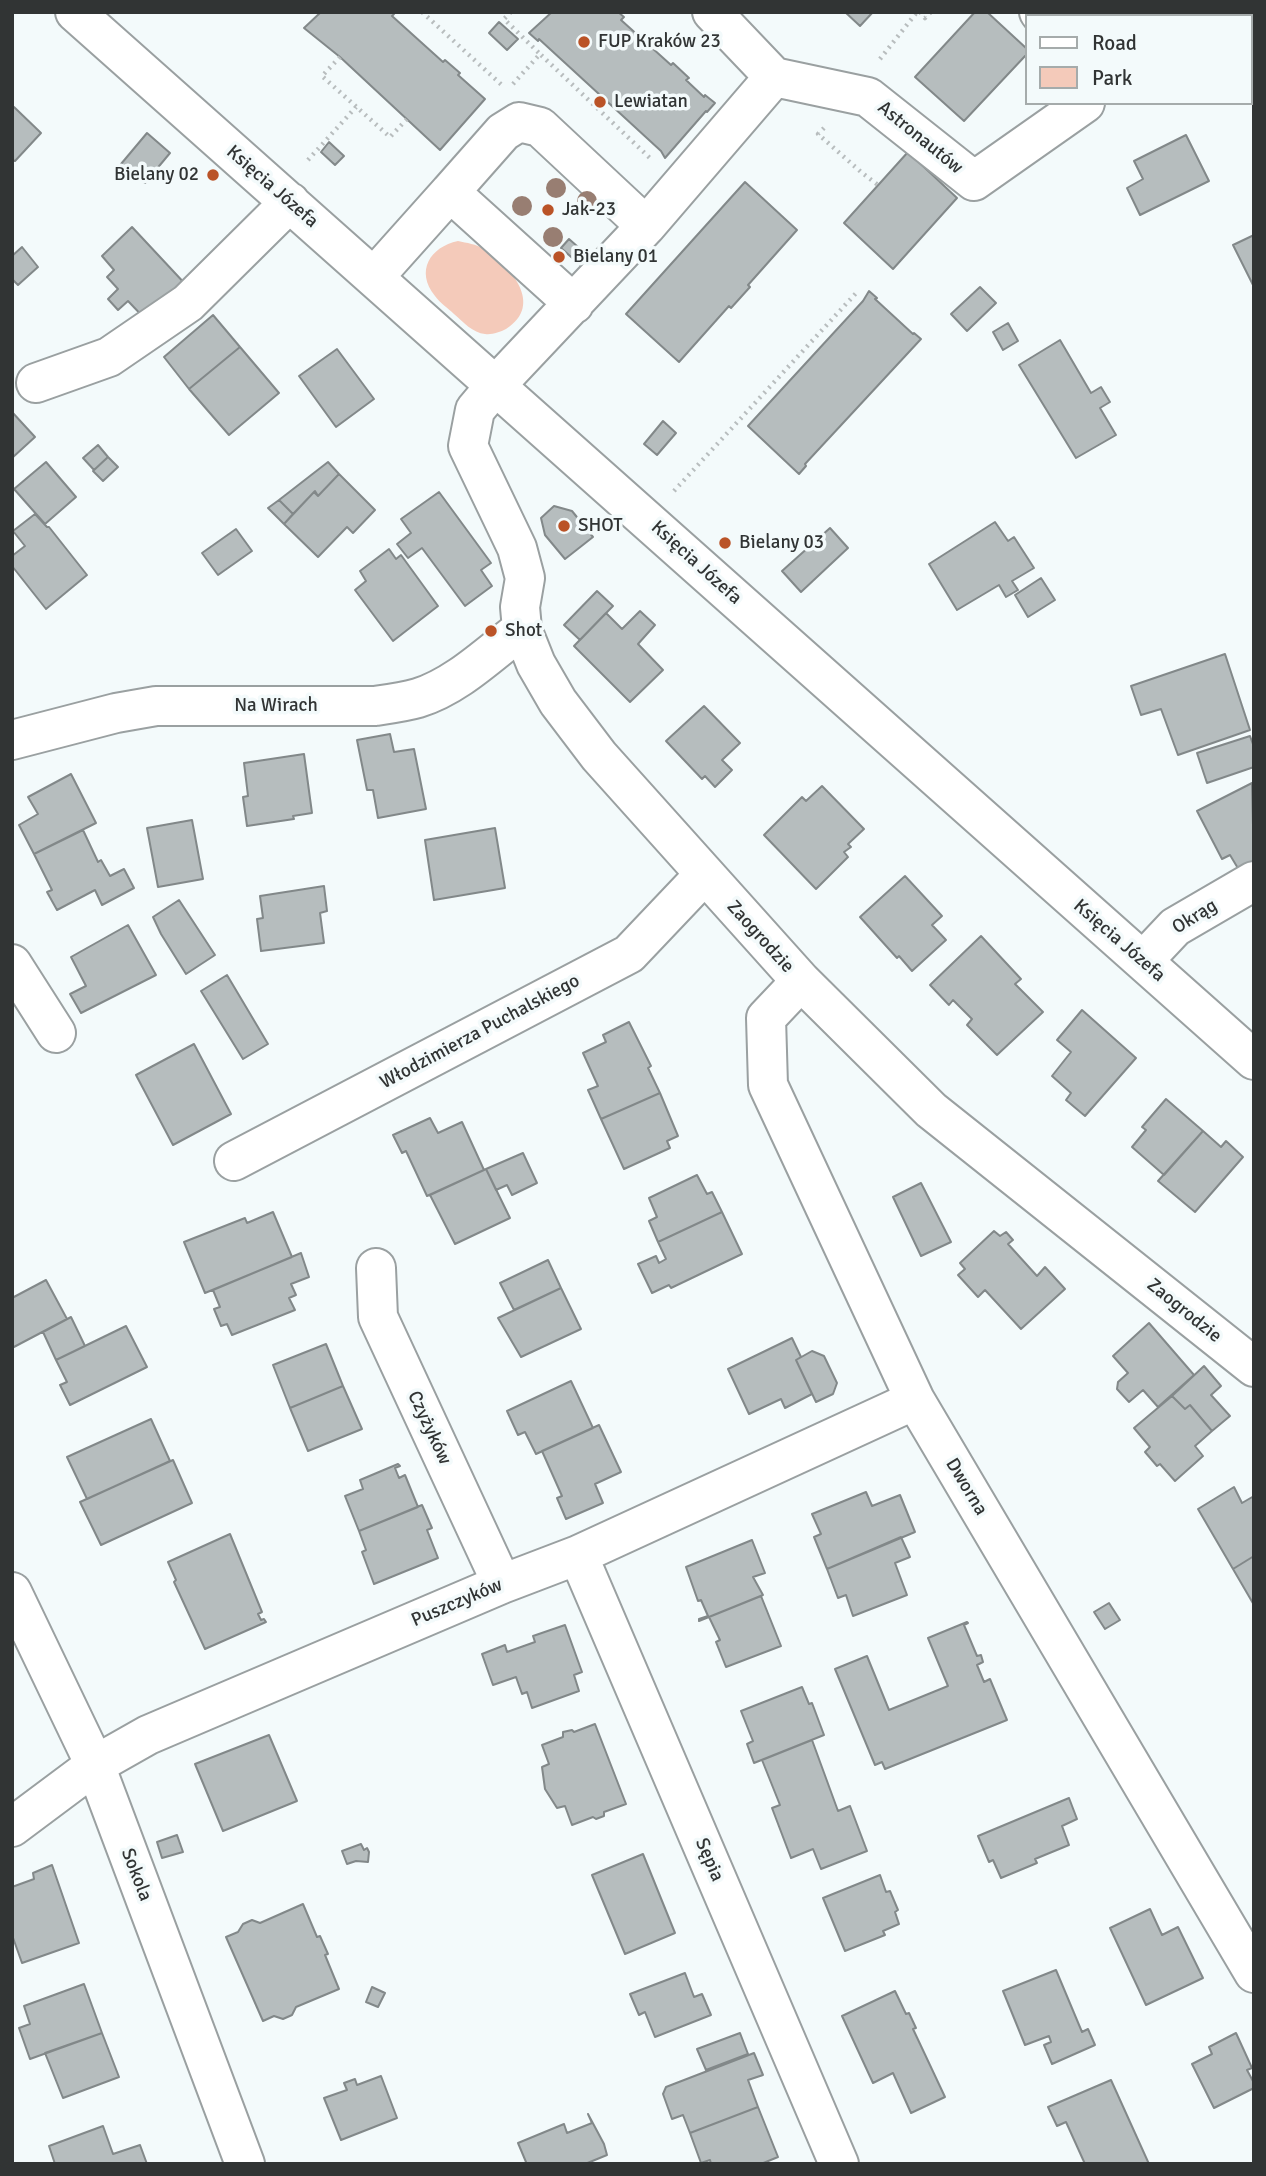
<!DOCTYPE html>
<html>
<head>
<meta charset="utf-8">
<style>
	body { margin:0 }
	#map { position:relative; width:1266px; height:2176px; overflow:hidden; background:#f3fafb; font-family:Signika,sans-serif }
	canvas { display:block }
	.frame { position:absolute; inset:0; border:14px solid #313434; pointer-events:none }
	.legend { position:absolute; left:1025px; top:14px; width:228px; height:91px; box-sizing:border-box; background:#f3fafb; border:2px solid #a5abab; margin:0; padding:9px 12px; list-style:none; font-size:21px; color:#313434 }
	.legend li { display:flex; align-items:center; gap:14px; height:35px }
	.legend b { width:35px; border:2px solid #a5abab }
</style>
</head>
<body>
<div id="map">
<canvas width="1266" height="2176"></canvas>
<div class="frame"></div>
<ul class="legend">
<li><b style="height:9px;background:#fff"></b>Road</li>
<li><b style="height:19px;background:#f4caba"></b>Park</li>
</ul>
</div>
<script>
const g = document.querySelector('canvas').getContext('2d');
g.lineJoin = 'round';
function paint(path, color) {
  g.fillStyle = color;
  g.fill(path, 'evenodd');
}
function strokePath(path, color, width, dash) {
  g.strokeStyle = color;
  g.lineWidth = width;
  g.lineCap = dash ? 'butt' : 'round';
  g.setLineDash(dash || []);
  g.stroke(path);
}
function drawText(font, color, halo, rows, align = 'center') {
  g.font = font + ' Signika,sans-serif';
  g.lineWidth = 7;
  g.setLineDash([]);
  g.textBaseline = 'middle';
  g.strokeStyle = halo;
  g.fillStyle = color;
  for (const [text, x, y, turn = 0] of rows) {
    g.save();
    g.translate(x, y);
    g.rotate((+turn || 0) * Math.PI / 180);
    g.textAlign = isNaN(turn) ? turn : align;
    if (halo) g.strokeText(text, 0, 0);
    g.fillText(text, 0, 0);
    g.restore();
  }
}
paint(new Path2D(`
	M458,241C467,243 476,244 484,249C510,265 545,305 506,329C500,332 492,335 485,334C473,333 463,322 454,314C448,308 440,303 435,296C415,271 430,247 458,241Z`), '#f4caba');
const building = new Path2D(`
	M321,12H392L394,14L392,16L443,62L445,60L460,73L458,75L485,99L440,150L340,57L304,28Z
	M552,12H618L624,17L621,20L671,65L673,63L689,78L686,80L704,97L705,95L715,103L707,112L706,111L665,158L661,151L539,39L538,41L529,33Z
	M845,12H873L860,26Z
	M975,12H987L1026,48V55L964,121L915,77Z
	M1184,12H1244L1238,16H1226L1225,13L1220,16H1186Z
	M499,22L518,39L507,50L489,33Z
	M14,107L41,133L15,161L12,160V109Z
	M147,133L170,153L145,183L121,164Z
	M1186,135L1209,181L1140,215L1127,188L1143,179L1134,161Z
	M329,142L344,156L335,165L321,152Z
	M908,152L957,198L893,269L844,223Z
	M745,182L797,230L748,285L750,287L731,308L729,306L679,362L626,314Z
	M132,227L188,287L149,323L128,301L118,310L108,299L118,289L107,277L114,270L102,256Z
	M1254,235V287L1233,245Z
	M569,239L595,262L587,271L561,248Z
	M22,247L38,267L18,285L12,279V256Z
	M980,287L996,303L967,331L951,314Z
	M869,291L877,298L875,299L913,334L914,333L921,339L805,464L806,466L799,474L748,426L863,301Z
	M213,315L240,347L189,389L164,357Z
	M1008,323L1018,341L1003,350L993,332Z
	M1060,340L1091,393L1101,387L1110,402L1100,408L1116,435L1076,458L1019,365Z
	M240,347L279,393L229,435L189,389Z
	M337,349L374,399L336,427L299,376Z
	M12,412L35,437L12,458Z
	M663,421L676,433L657,455L644,444Z
	M98,445L108,457L94,470L83,458Z
	M108,457L118,467L103,481L93,471Z
	M46,462L76,497L45,524L14,489Z
	M328,462L339,474L318,496L315,491L293,514L279,500Z
	M339,474L375,510L353,533L347,527L318,557L284,524L314,492L318,496Z
	M439,492L491,563L481,570L492,586L465,606L422,548L408,558L397,544L411,533L401,519Z
	M279,500L293,514L284,524L268,508Z
	M554,506L572,511L593,537L565,559L545,535L541,518Z
	M35,514L47,527H49L87,575L46,609L12,566V556L25,546L13,531Z
	M995,522L1008,541L1014,537L1034,568L1012,581L1018,590L1006,597L999,585L957,610L929,564Z
	M830,528L848,548L801,592L782,571Z
	M236,529L252,551L218,575L202,553Z
	M389,549L396,559L401,555L438,606L393,641L355,590L366,581L360,571Z
	M1041,578L1055,600L1028,617L1015,595Z
	M597,591L613,606L580,640L564,625Z
	M640,611L655,625L638,644L663,670L630,702L574,646L606,613L622,629Z
	M1225,654L1250,730L1178,755L1161,709L1141,715L1131,686Z
	M704,706L740,743L722,760L732,770L715,787L705,776L702,779L666,741Z
	M390,734L394,752L414,749L426,809L378,818L373,790H367L357,740Z
	M1250,736L1254,747V767L1207,783L1197,753Z
	M304,754L312,813L293,816L294,819L247,826L243,797L248,796L244,763Z
	M71,774L96,823L34,854L19,825L38,814L28,797Z
	M1252,783L1254,868L1242,875L1230,855L1222,859L1197,811Z
	M822,786L864,829L848,844L851,847L844,852L848,857L816,889L764,835L802,797L806,801Z
	M192,820L203,879L158,887L147,828Z
	M495,828L505,888L434,900L425,840Z
	M83,830L98,862L101,860L110,876L124,869L134,888L102,905L95,890L57,910L47,892L52,890L34,854Z
	M905,876L942,916L932,925L946,940L912,971L899,956L897,958L860,917Z
	M324,886L327,911L320,913L324,943L261,951L257,919L263,918L260,896Z
	M179,900L215,955L186,974L161,934L153,917Z
	M128,925L156,975L81,1013L70,994L86,986L71,957Z
	M981,936L1021,979L1015,984L1043,1012L997,1055L967,1025L972,1019L953,1000L949,1005L930,985Z
	M227,975L268,1044L243,1059L201,991Z
	M1082,1010L1136,1058L1085,1116L1066,1100L1071,1093L1052,1076L1071,1052L1057,1040Z
	M629,1022L651,1066L648,1068L660,1093L601,1119L588,1090L598,1086L583,1053L606,1042L603,1035Z
	M194,1044L231,1114L173,1145L136,1075Z
	M660,1093L678,1136L667,1141L670,1148L624,1169L601,1119Z
	M1166,1099L1203,1131L1164,1175L1132,1147L1146,1130L1142,1127Z
	M430,1118L438,1133L462,1122L484,1170L427,1196L406,1151L402,1153L393,1135Z
	M1203,1131L1221,1147L1226,1141L1243,1157L1195,1212L1158,1181Z
	M523,1153L537,1183L512,1195L507,1185L496,1190L486,1169Z
	M486,1169L510,1218L455,1244L430,1195Z
	M697,1175L707,1194L712,1192L722,1212L658,1242L649,1221L657,1217L649,1198Z
	M921,1183L951,1242L921,1256L893,1197Z
	M273,1212L292,1257L205,1293L184,1242L245,1218L247,1223Z
	M722,1212L742,1254L671,1288L669,1285L652,1293L638,1264L656,1256L659,1263L666,1259L658,1242Z
	M994,1231L1000,1236L1006,1232L1013,1240L1008,1244L1037,1276L1045,1267L1065,1289L1021,1329L985,1290L978,1297L958,1275L965,1269L960,1263Z
	M301,1253L309,1277L291,1284L296,1295L289,1298L295,1310L232,1335L227,1324L221,1326L214,1309L220,1307L213,1290Z
	M548,1260L561,1288L514,1310L500,1283Z
	M46,1280L67,1319L12,1348V1298Z
	M561,1288L581,1329L521,1357L498,1318Z
	M71,1317L85,1346L56,1360L43,1332Z
	M1149,1323L1194,1375L1158,1407L1143,1390L1129,1402L1117,1389L1118,1382L1128,1373L1113,1356Z
	M126,1326L147,1367L70,1405L60,1385L67,1382L56,1360Z
	M792,1338L801,1357L796,1360L812,1394L785,1408L781,1399L749,1414L728,1369Z
	M326,1344L343,1386L290,1408L273,1365Z
	M812,1351L824,1356L837,1383L833,1394L816,1402L796,1360Z
	M1204,1366L1221,1386L1211,1395L1230,1416L1212,1431L1190,1405L1185,1409L1172,1396Z
	M571,1381L593,1428L536,1454L525,1432L518,1435L507,1411Z
	M343,1386L362,1429L308,1451L290,1408Z
	M1172,1396L1185,1409L1190,1405L1212,1431L1195,1446L1203,1456L1175,1481L1160,1464L1157,1466L1145,1452L1150,1447L1134,1428Z
	M151,1419L170,1461L87,1499L67,1457Z
	M599,1425L621,1472L595,1484L603,1503L566,1519L557,1498L562,1496L542,1451Z
	M173,1460L192,1503L101,1545L80,1502Z
	M398,1464L400,1466L395,1468L399,1478L405,1475L418,1507L359,1531L345,1496L363,1489L360,1480Z
	M1234,1487L1242,1503L1254,1496V1556L1233,1569L1198,1509Z
	M866,1492L872,1506L900,1495L915,1532L827,1569L814,1537L821,1534L812,1514Z
	M422,1505L432,1528L427,1530L438,1558L374,1584L362,1552L366,1550L359,1531Z
	M230,1534L262,1612L258,1614L261,1620L264,1619L266,1622L205,1649L174,1582L176,1580L168,1562Z
	M901,1537L910,1557L895,1563L907,1595L853,1616L846,1595L838,1598L827,1569Z
	M752,1540L765,1573L753,1577L763,1595L699,1621V1619L708,1616L701,1600L698,1601L686,1567Z
	M1254,1556V1605L1233,1569Z
	M761,1596L781,1646L726,1667L716,1642L720,1640L709,1617Z
	M1109,1603L1120,1620L1105,1629L1094,1612Z
	M967,1622L968,1623L964,1625L977,1656L981,1655L983,1662L977,1665L984,1682L990,1679L1007,1720L885,1769L882,1762L875,1765L835,1669L867,1656L889,1710L948,1686L928,1638Z
	M565,1625L582,1672L574,1675L579,1691L532,1708L527,1692L522,1694L516,1677L493,1685L482,1654L505,1645L507,1652L535,1642L533,1636Z
	M802,1687L809,1704L812,1703L824,1735L754,1763L747,1744L753,1741L741,1711Z
	M595,1724L626,1804L604,1812V1816L596,1819L593,1817L572,1825L565,1806L557,1808L545,1789L542,1767L549,1764L542,1745L563,1737V1732L572,1730L574,1732Z
	M269,1735L297,1801L223,1831L195,1764Z
	M812,1740L838,1811L850,1806L867,1851L821,1869L813,1849L791,1858L772,1808L780,1805L762,1760Z
	M1069,1798L1077,1819L1062,1826L1069,1845L1035,1859L1037,1863L1001,1878L993,1860L989,1862L978,1836Z
	M177,1835L183,1852L162,1858L157,1842Z
	M361,1844L364,1850L367,1848L369,1852L368,1862L356,1861L347,1864L342,1851Z
	M643,1854L675,1933L625,1954L592,1875Z
	M52,1865L79,1943L22,1963L12,1935V1887L34,1879L33,1873Z
	M880,1875L886,1892L890,1891L898,1910L895,1912L899,1924L883,1931L885,1935L845,1951L823,1898Z
	M303,1904L317,1937L320,1936L328,1954L325,1955L339,1989L296,2007L292,2015L283,2019L274,2016L263,2021L226,1937L238,1932L243,1924L252,1920L260,1923Z
	M1150,1909L1162,1935L1178,1927L1203,1978L1146,2005L1110,1928Z
	M1056,1970L1082,2032L1088,2029L1095,2045L1052,2064L1044,2045L1051,2042L1049,2036L1025,2045L1003,1991Z
	M685,1973L694,1997L702,1994L711,2015L655,2037L645,2012L639,2015L630,1994Z
	M84,1984L102,2033L30,2059L19,2028L30,2024L24,2006Z
	M372,1987L385,1993L378,2007L366,2002Z
	M895,1991L906,2014L909,2013L916,2028L913,2029L945,2097L911,2113L893,2073L873,2083L842,2016Z
	M102,2033L119,2077L63,2098L45,2053Z
	M740,2033L748,2054L706,2070L697,2049Z
	M1236,2033L1252,2068L1247,2070L1254,2083V2088L1214,2108L1192,2064L1212,2054L1209,2047Z
	M754,2053L763,2075L748,2080L758,2107L690,2133L683,2115L672,2119L663,2094L666,2087Z
	M381,2076L397,2118L341,2140L324,2098L347,2090L344,2083L355,2079L357,2085Z
	M1111,2080L1149,2164H1085L1066,2122L1057,2126L1048,2107Z
	M758,2107L778,2157L761,2164H711L710,2160L701,2163L690,2133Z
	M588,2114L604,2144L607,2155L585,2164H525L526,2162L518,2143L564,2124L567,2133L592,2123Z
	M103,2126L113,2154L140,2145L147,2164H55L49,2146Z`);
paint(building, '#b6bdbe');
strokePath(building, '#828889', 2);
const minor = new Path2D(`
	M75,12L1254,1060
	M712,12L774,77
	M1039,12L1042,16
	M1085,103L974,181L868,97L774,77L646,226L496,385L475,410L468,446L517,548L525,578L520,607L522,629L536,664L558,702L599,756L801,981L931,1110L1254,1367
	M450,192L503,132L519,122L540,127L646,226
	M374,277L450,192L574,304
	M36,383L109,357L188,303L290,202
	M12,740L116,713L156,706H375C389,704 404,702 418,698C457,686 490,653 522,629
	M1143,961L1175,927L1254,881
	M12,964L56,1033
	M801,981L766,1018L768,1085L915,1400L1254,1973
	M234,1161L629,954L704,875
	M376,1268L378,1317L502,1584
	M578,1555L839,2164
	M12,1592L95,1765L245,2164
	M12,1827L95,1765L148,1735L502,1584L578,1555L915,1400`);
strokePath(minor, '#9aa0a1', 42);
strokePath(new Path2D(`
	M422,12L504,87
	M511,12L504,19L540,54
	M920,12L925,18L931,12
	M340,57L322,76L390,137L407,119
	M880,59L917,12
	M513,84L540,54L652,160
	M824,128L818,134L861,172L878,185
	M308,160L356,107
	M674,491L858,291`), '#b8bdbe', 4.5, [2, 5]);
strokePath(minor, '#fff', 38);
g.fillStyle = '#987e72';
for (const [x, y] of [
	[556,188],
	[587,201],
	[522,206],
	[553,237]
]) {
  g.beginPath();
  g.arc(x, y, 10, 0, 2 * Math.PI);
  g.fill();
}
for (const [x, y, r, color] of [
	[584,42,7,"#ba5327"],
	[600,102,7,"#ba5327"],
	[213,175,7,"#ba5327"],
	[548,210,7,"#ba5327"],
	[559,257,7,"#ba5327"],
	[564,526,7,"#ba5327"],
	[725,543,7,"#ba5327"],
	[491,631,7,"#ba5327"]
]) {
  const dot = new Path2D();
  dot.arc(x, y, r, 0, 2 * Math.PI);
  g.fillStyle = color;
  g.fill(dot);
  strokePath(dot, '#f3fafb', 2.5);
}
drawText('19px', '#313434', '#f3fafb', [
	["FUP Kraków 23",598,42],
	["Lewiatan",614,102],
	["Bielany 02",199,175,"right"],
	["Jak-23",562,210],
	["Bielany 01",573,257],
	["SHOT",578,526],
	["Bielany 03",739,543],
	["Shot",505,631]
], 'left');
drawText('19px', '#313434', '#f3fafb', [
	["Astronautów",920,138,39],
	["Księcia Józefa",272,187,41],
	["Księcia Józefa",696,563,42],
	["Na Wirach",276,706],
	["Okrąg",1195,917,-32],
	["Zaogrodzie",760,937,48],
	["Księcia Józefa",1119,941,41],
	["Włodzimierza Puchalskiego",480,1032,-28],
	["Zaogrodzie",1184,1311,39],
	["Czyżyków",429,1428,65],
	["Dworna",966,1487,59],
	["Puszczyków",457,1603,-23],
	["Sępia",709,1860,67],
	["Sokola",136,1875,69]
]);
</script>
</body>
</html>
